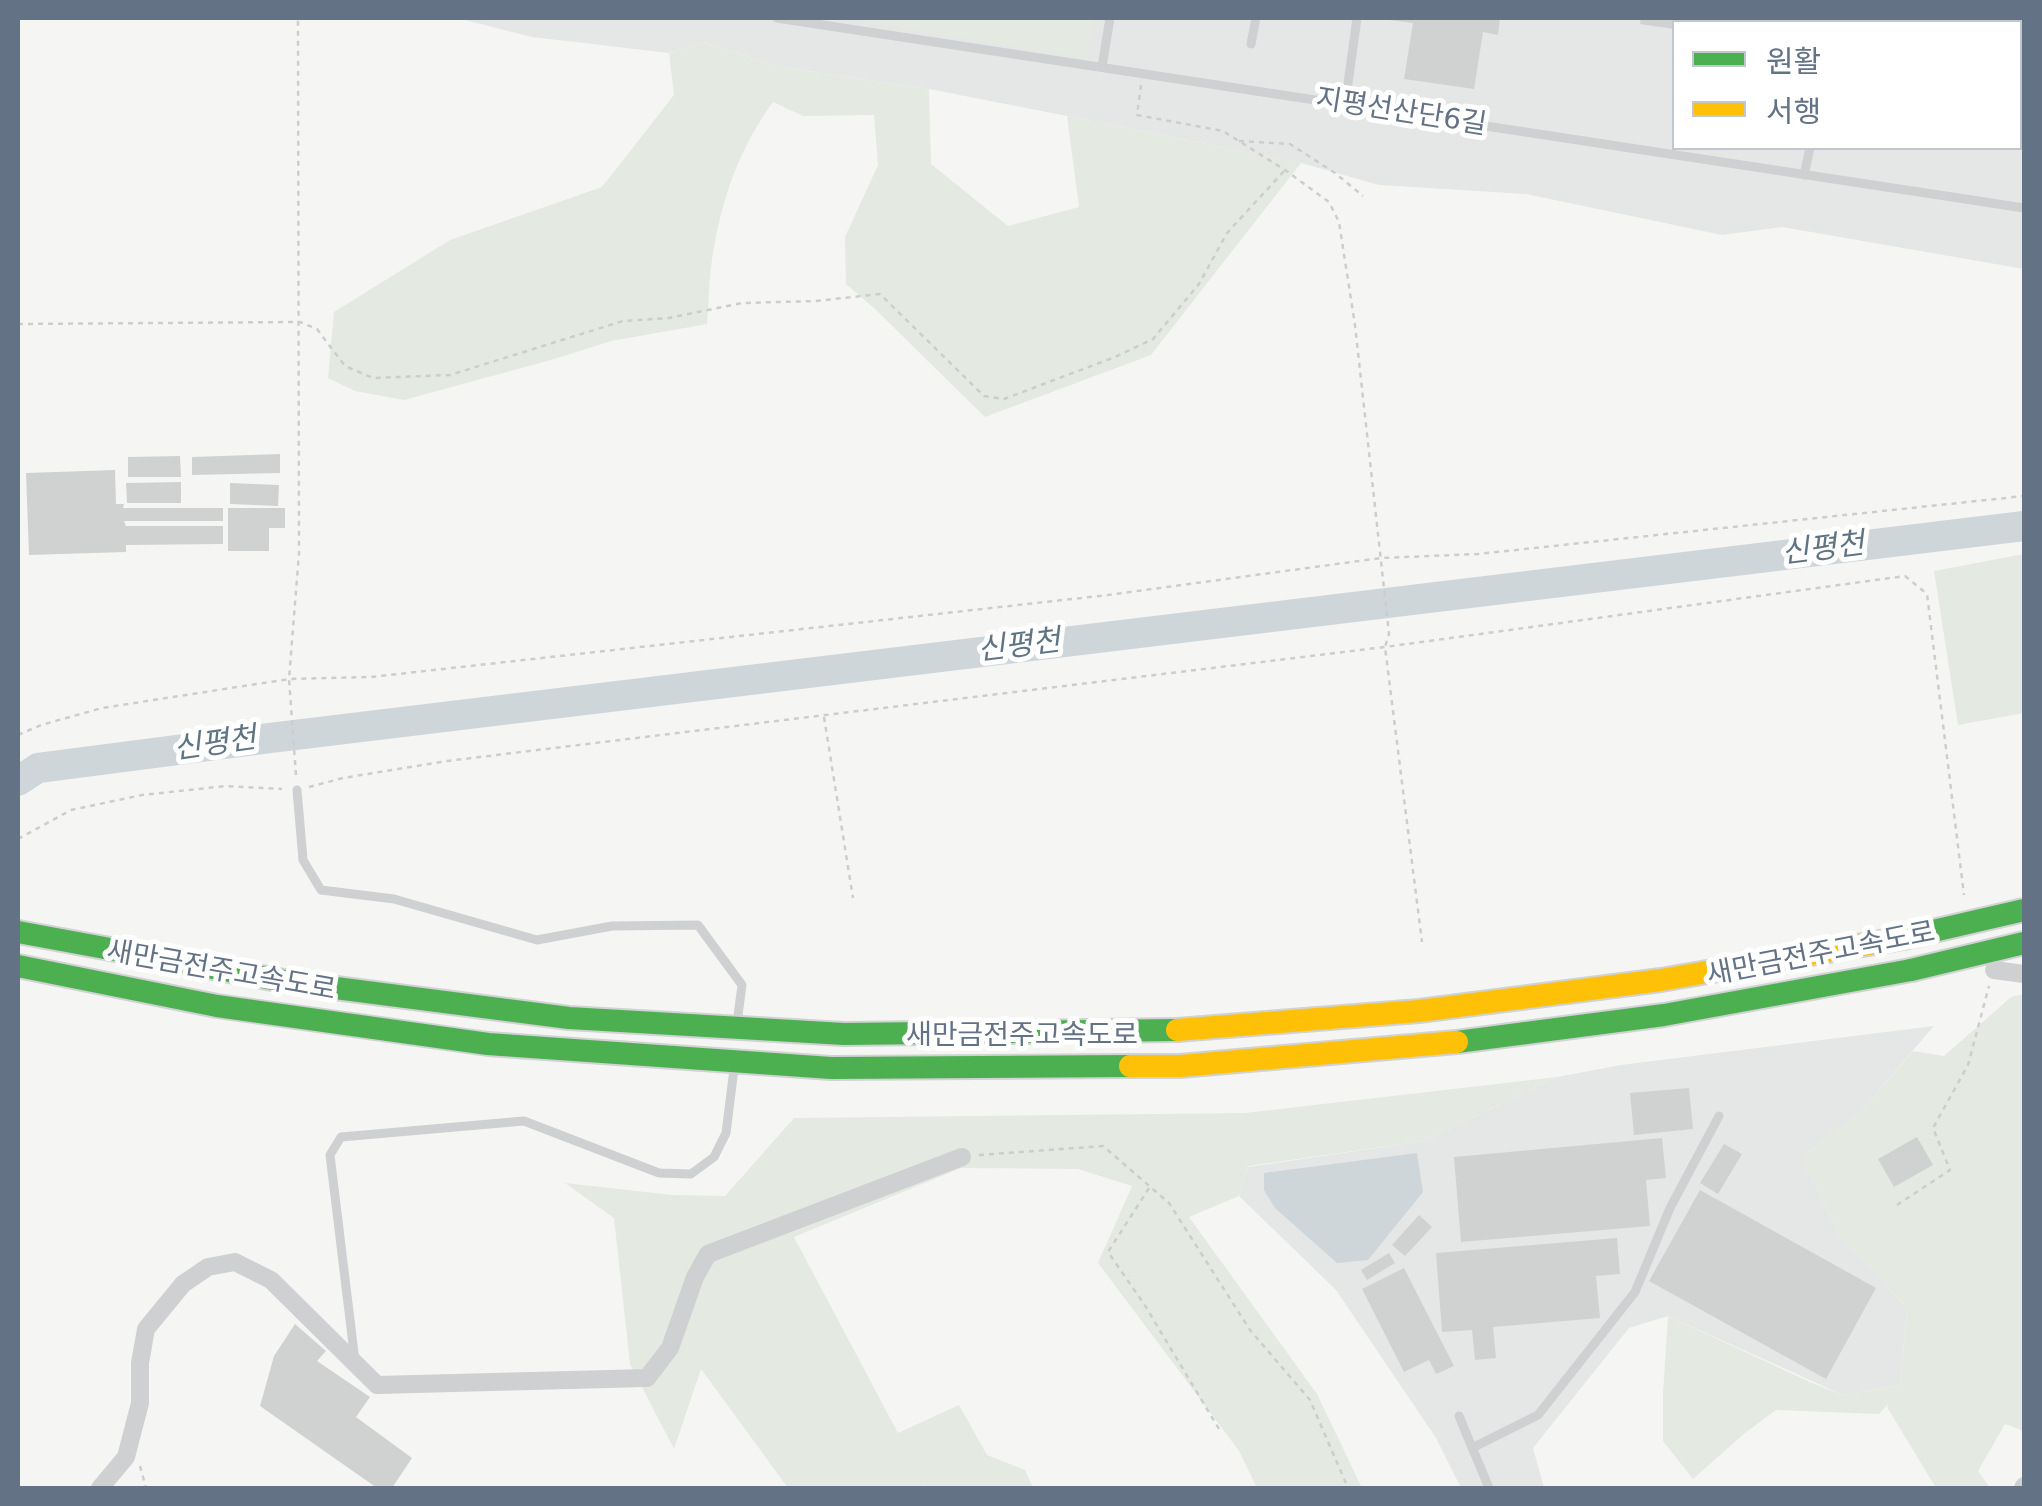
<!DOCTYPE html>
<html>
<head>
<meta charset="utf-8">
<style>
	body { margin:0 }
	#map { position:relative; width:2042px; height:1506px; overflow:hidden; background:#f5f6f4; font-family:"DejaVu Sans","Noto Sans KR",sans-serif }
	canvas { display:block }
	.frame { position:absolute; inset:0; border:20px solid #647286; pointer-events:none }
	.legend { position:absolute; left:1672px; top:20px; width:350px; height:130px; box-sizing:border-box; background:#fff; border:2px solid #c1c7cf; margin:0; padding:12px 18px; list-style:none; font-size:30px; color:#647286 }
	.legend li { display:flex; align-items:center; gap:20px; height:50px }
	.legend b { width:50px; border:2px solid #c1c7cf }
</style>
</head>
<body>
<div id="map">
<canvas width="2042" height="1506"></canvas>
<div class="frame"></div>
<ul class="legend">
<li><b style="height:12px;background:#4caf50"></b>원활</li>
<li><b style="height:12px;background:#ffc107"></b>서행</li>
</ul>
</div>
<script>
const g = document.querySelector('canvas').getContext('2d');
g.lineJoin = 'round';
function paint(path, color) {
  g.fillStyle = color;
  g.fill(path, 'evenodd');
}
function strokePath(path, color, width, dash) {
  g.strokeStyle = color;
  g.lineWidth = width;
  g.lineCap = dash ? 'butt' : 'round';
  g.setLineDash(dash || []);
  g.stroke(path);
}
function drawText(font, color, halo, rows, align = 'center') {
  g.font = font + ' "DejaVu Sans","Noto Sans KR",sans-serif';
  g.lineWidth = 10;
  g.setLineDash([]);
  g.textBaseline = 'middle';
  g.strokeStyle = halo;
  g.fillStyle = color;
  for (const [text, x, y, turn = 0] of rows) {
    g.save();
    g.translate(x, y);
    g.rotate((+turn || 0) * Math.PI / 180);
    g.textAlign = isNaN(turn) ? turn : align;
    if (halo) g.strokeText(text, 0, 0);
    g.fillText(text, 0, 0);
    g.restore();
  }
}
paint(new Path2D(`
	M457,18H2024V269L1782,227L1722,235L1526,194L1379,185L1301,163L1067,116L929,89L781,67L703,42L669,53L532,37ZM1674,22H2020V148H1674Z
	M1934,1026L1860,1112L1801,1157L1840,1236L1907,1308L1900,1385L1843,1395L1668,1316L1629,1328L1533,1448L1544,1488H1461L1436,1438L1336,1290L1239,1196L1248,1167L1424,1141L1557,1077L1621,1065Z`), '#e5e7e6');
paint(new Path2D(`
	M840,18H1094L1086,59Z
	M703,42L781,67L929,89L931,164L1008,226L1079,207L1067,116L1301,163L1151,355L985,417L875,309L846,284L845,237L878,165L874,115L803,116L773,102C740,147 722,198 713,253C709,276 709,301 707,324L611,341L551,360L404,400L355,391L328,378L334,312L450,240L602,187L674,95L669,53Z
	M2024,554V713L1958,725L1934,571Z
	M2024,994V1431L2005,1424L1978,1471L1990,1488H1936L1887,1407L1889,1403L1879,1414L1776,1410L1745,1433L1693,1479L1663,1441V1393L1668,1316L1810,1382L1843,1395L1900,1385L1907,1308L1840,1236L1801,1157L1860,1112L1913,1051L1944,1056L2011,997Z
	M1557,1077L1424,1141L1248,1166L1239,1196L1189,1217L1317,1394L1362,1488H1257L1239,1451L1098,1263L1132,1186L1078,1169L961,1168L794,1237L898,1433L959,1405L987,1455L1025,1470L1033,1488H926L924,1485L917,1488H788L701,1369L674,1449L630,1364L614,1218L565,1183L672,1195L725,1196L794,1118L1245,1113Z`), '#e4e9e2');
paint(new Path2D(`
	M1417,1153L1423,1192L1368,1260L1337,1263L1275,1208L1264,1190V1173Z`), '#cfd6da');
strokePath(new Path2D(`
	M18,781L38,768L270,738L2024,526`), '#cfd6da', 30);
paint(new Path2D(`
	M1390,18H1500L1498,35L1483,32L1474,89L1404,79L1413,23L1390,20Z
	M1641,18H1973L1972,22H1674V29L1640,24Z
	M280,454V473L192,475V457Z
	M180,456L181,477H128V457Z
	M115,470L116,504H124L123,508H223V521H124L126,526H223V544L126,545V552L29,555L26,473Z
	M181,482V503H127L126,483Z
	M230,483L279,485L278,506L230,504Z
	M228,508H285V528H269V551H228Z
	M1689,1088L1693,1129L1634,1135L1630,1093Z
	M1917,1137L1933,1165L1894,1187L1878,1159Z
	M1662,1138L1666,1178L1646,1180L1650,1226L1461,1242L1454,1157Z
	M1724,1144L1742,1154L1718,1194L1700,1183Z
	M1700,1190L1876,1288L1826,1379L1649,1281Z
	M1419,1215L1432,1227L1405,1256L1392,1245Z
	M1617,1238L1620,1274L1596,1276L1600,1318L1493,1327L1496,1358L1475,1360L1472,1330L1442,1332L1436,1253Z
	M1389,1253L1395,1263L1367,1280L1361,1270Z
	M1404,1268L1454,1366L1436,1374L1429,1360L1404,1372L1362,1289Z
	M295,1324L326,1351L317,1361L370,1397L356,1417L412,1458L392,1488H377L260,1406L274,1356Z`), '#d0d2d2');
const fast = new Path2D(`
	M18,932L289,982L569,1018L844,1034L1177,1030
	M18,966L217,1006L488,1044L831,1068L1130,1066
	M1457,1042L1664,1015L1911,970`);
const slow = new Path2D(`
	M1177,1030L1419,1011L1661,980L1903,938
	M1130,1066H1180L1457,1042`);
strokePath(fast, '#d0d2d3', 26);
strokePath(slow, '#d0d2d3', 26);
strokePath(new Path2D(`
	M1141,85L1137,115L1223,131L1285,170L1329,202L1339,222L1355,325L1389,634L1385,647L1422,942
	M1239,141L1290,144L1335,173L1363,196
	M18,324L300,322L317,329L345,366L373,378L450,375L623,321L669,318L742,303L816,301L880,294L984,396L1004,399L1115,357L1153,339L1199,284L1227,233L1285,170
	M824,717L853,898
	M18,735L41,725L102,708L289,679L371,677L1108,595L1381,558L1478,554L2024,496
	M296,775L289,679L299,553L298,18
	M309,787L343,778L447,761L1385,647L1905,576L1927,594L1964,895
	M18,839L71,810L142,795L226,786L282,789
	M979,1155L1103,1146L1169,1203L1250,1330L1310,1400L1348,1488
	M1149,1188L1108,1252L1144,1304L1219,1429
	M1897,1205L1950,1170L1933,1128L1968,1065L1989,986
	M140,1466L146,1488`), '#cdcdce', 2.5, [5, 5]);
strokePath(new Path2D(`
	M777,18L2024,208
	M2012,22V18
	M1251,44L1256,18
	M1102,67L1110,18
	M1345,105L1357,18
	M1804,175L1810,148
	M297,790L303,860L321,890L394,899L537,940L612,926L698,925L742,985L737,1023
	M355,1361L330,1155L341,1137L524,1121L659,1173L691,1174L714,1157L726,1133L734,1069
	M1459,1416L1489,1488
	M1472,1448L1538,1415L1635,1292L1670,1208L1719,1116`), '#cfd0d1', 9);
strokePath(new Path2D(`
	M1994,970L2024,974
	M100,1488L126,1457L140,1403V1363L146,1329L183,1284L208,1267L235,1262L271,1280L377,1385L647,1378L670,1348L695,1277L708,1254L962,1157
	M2023,1488L2024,1486`), '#cfd0d1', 18);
strokePath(fast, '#4caf50', 22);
strokePath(slow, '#ffc107', 22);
const fastBridge = new Path2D(`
	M1903,938L2024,910
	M1911,970L2024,943`);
strokePath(fastBridge, '#d0d2d3', 26, []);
strokePath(fastBridge, '#4caf50', 22);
drawText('28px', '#647286', '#fff', [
	["지평선산단6길",1401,113,9],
	["새만금전주고속도로",1821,955,-11],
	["새만금전주고속도로",221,972,10],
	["새만금전주고속도로",1022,1037]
]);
drawText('italic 30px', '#5f7482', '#fff', [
	["신평천",1823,550,-7],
	["신평천",1019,647,-7],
	["신평천",215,745,-8]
]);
</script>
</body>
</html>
